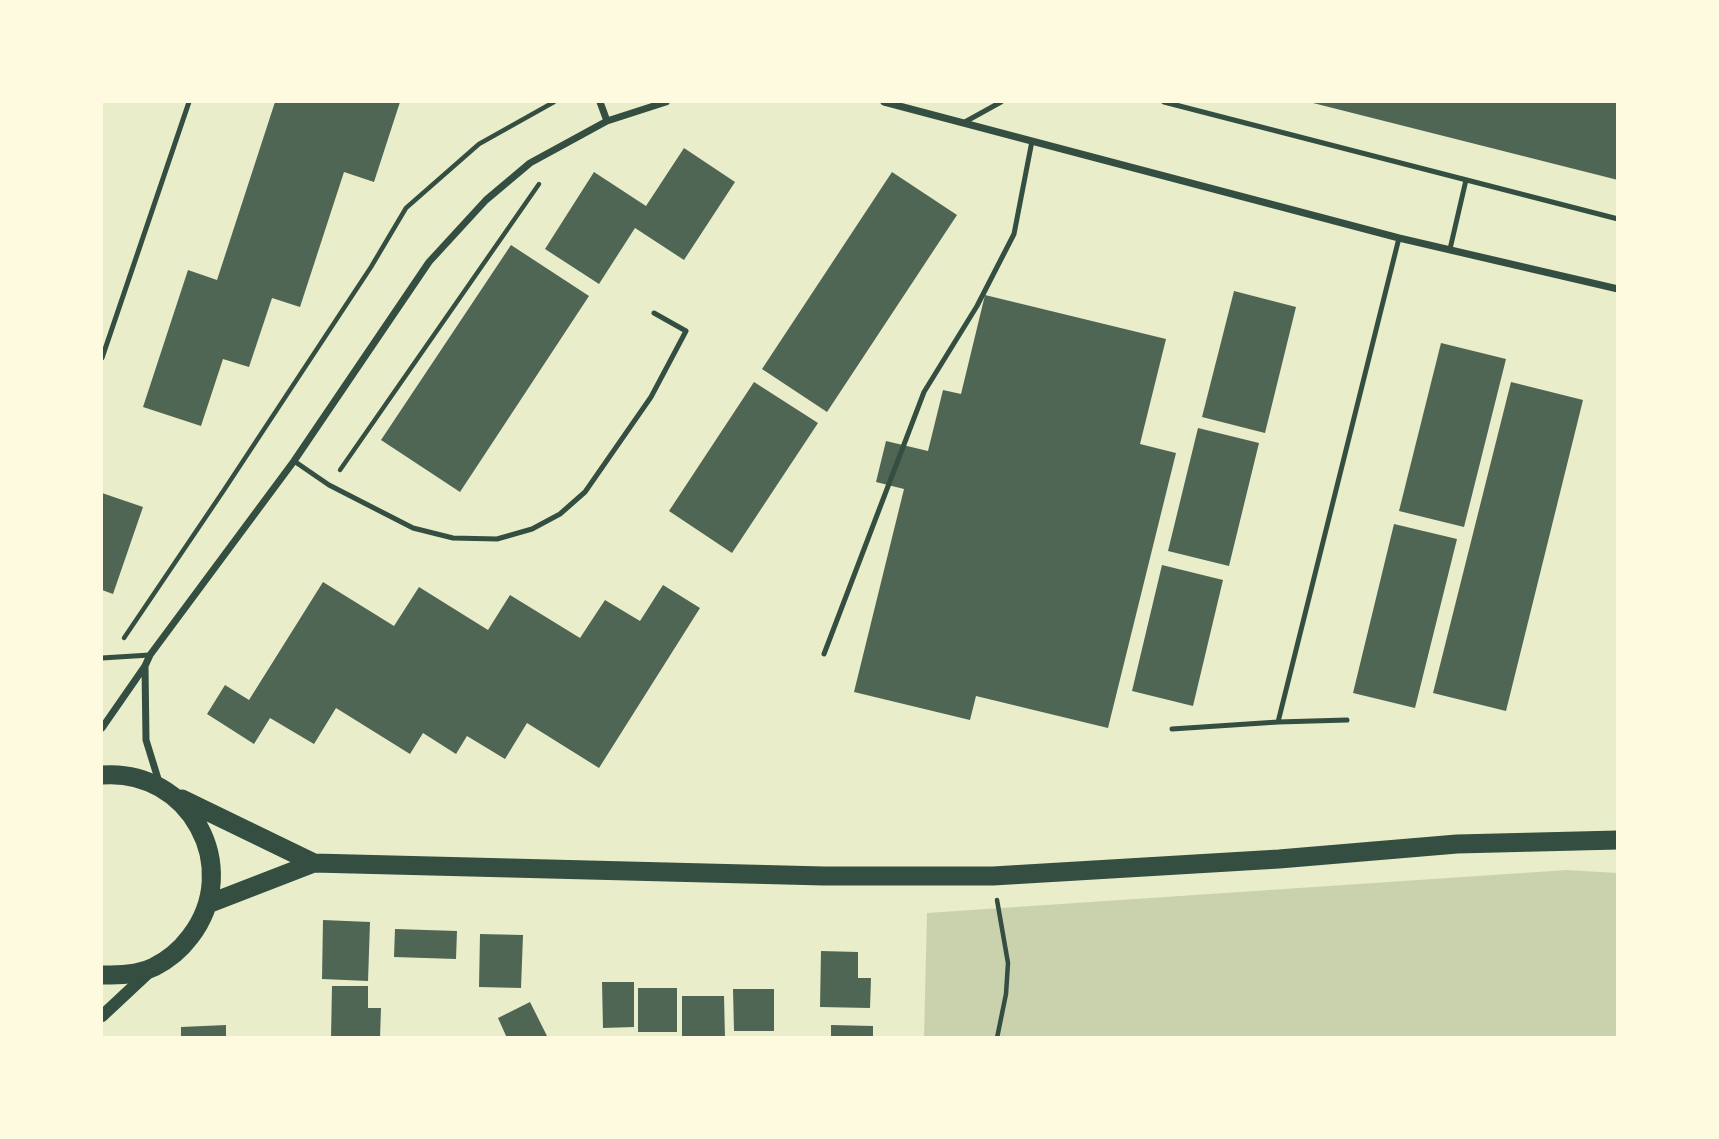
<!DOCTYPE html>
<html>
<head>
<meta charset="utf-8">
<style>
	body { margin:0 }
	#map { position:relative; width:1719px; height:1139px; overflow:hidden; background:#e9edc9; font-family:"Asap Condensed",sans-serif }
	canvas { display:block }
	.frame { position:absolute; inset:0; border:103px solid #fefae0; pointer-events:none }
</style>
</head>
<body>
<div id="map">
<canvas width="1719" height="1139"></canvas>
<div class="frame"></div>
</div>
<script>
const g = document.querySelector('canvas').getContext('2d');
g.lineJoin = 'round';
function paint(path, color) {
  g.fillStyle = color;
  g.fill(path, 'evenodd');
}
function strokePath(path, color, width, dash) {
  g.strokeStyle = color;
  g.lineWidth = width;
  g.lineCap = dash ? 'butt' : 'round';
  g.setLineDash(dash || []);
  g.stroke(path);
}
paint(new Path2D(`
	M1567,870L1617,873V1037L924,1038L927,913Z`), '#cad2ad');
paint(new Path2D(`
	M275,102H400L374,182L344,172L300,307L272,298L249,367L223,359L201,426L143,407L188,270L217,280Z
	M1309,102H1618V180Z
	M684,148L735,182L684,260L635,228L599,284L545,249L594,172L646,206Z
	M892,172L957,215L827,412L762,369Z
	M511,245L589,296L460,492L381,440Z
	M1234,291L1296,307L1265,433L1202,417Z
	M985,295L1166,339L1140,444L1176,453L1108,728L976,696L970,720L854,692L904,489L876,482L886,441L928,451L943,390L961,394Z
	M1441,343L1506,359L1464,527L1399,511Z
	M754,382L818,423L732,553L669,511Z
	M1511,382L1583,400L1506,711L1433,693Z
	M1198,428L1259,443L1229,566L1168,551Z
	M102,493L143,507L113,594L102,590Z
	M1394,524L1457,539L1415,708L1353,693Z
	M1162,565L1223,580L1193,706L1132,691Z
	M323,582L394,626L419,587L488,630L510,595L580,638L605,600L640,621L663,585L700,608L599,768L527,723L505,759L467,736L456,754L423,733L410,754L336,708L314,744L270,718L254,744L207,714L225,685L249,700Z
	M323,920L370,922L368,981L322,979Z
	M395,929L457,931L456,959L394,957Z
	M480,934L523,935L521,988L479,987Z
	M821,951L858,952V978H871L870,1008L820,1007Z
	M602,982H634V1027L603,1028Z
	M332,986H368V1008H381L380,1038H331Z
	M638,988H677V1032H638Z
	M733,989H774V1031H734Z
	M682,996H724L725,1038H682Z
	M530,1002L548,1038H507L498,1018Z
	M226,1025V1038H181V1027Z
	M831,1025L873,1026V1038H831Z`), '#4f6655');
strokePath(new Path2D(`
	M340,470L539,184
	M124,638L224,490L371,267L406,208L479,144L554,102
	M997,900L1008,963L1006,994L997,1038`), '#344e41', 4.5);
strokePath(new Path2D(`
	M1164,102L1618,219
	M963,123L1001,102
	M1450,249L1466,180
	M102,358L189,102
	M294,461L329,485L413,528L453,538L497,539L532,529L560,514L585,492L651,397L686,331L654,313
	M824,654L924,392L977,306L1014,234L1032,141
	M102,658L150,655
	M1278,722L1399,238
	M1172,729L1278,722L1347,720`), '#344e41', 5);
strokePath(new Path2D(`
	M600,102L607,121
	M884,102L1399,238L1618,289
	M145,666L146,740L159,782
	M102,728L145,666L150,655L294,461L429,262L486,200L530,163L607,121L666,102`), '#344e41', 7);
strokePath(new Path2D(`
	M102,1016L148,973`), '#344e41', 12);
strokePath(new Path2D(`
	M102,775C189,768 244,867 190,937C181,949 168,960 154,967C137,975 119,975 102,975
	M182,799L314,863
	M208,904L314,863L824,876H993L1279,859L1457,844L1618,840`), '#344e41', 19);
</script>
</body>
</html>
